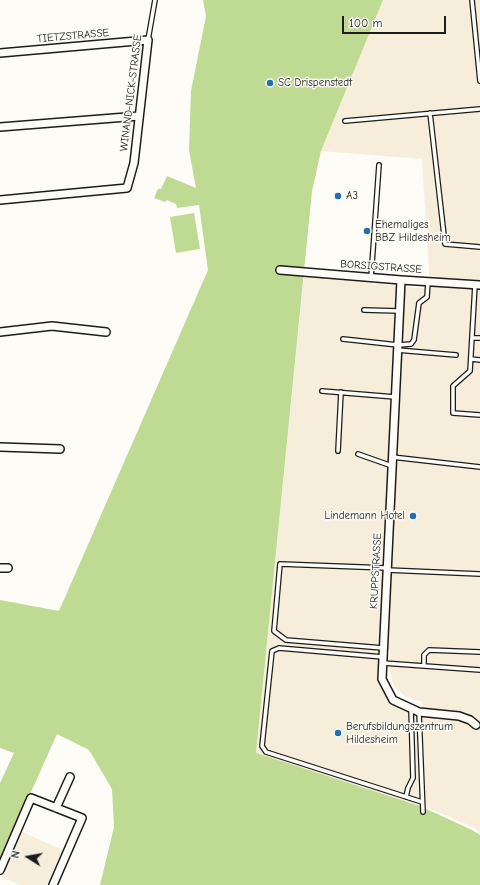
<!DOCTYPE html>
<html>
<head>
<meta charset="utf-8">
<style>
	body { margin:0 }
	#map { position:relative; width:480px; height:885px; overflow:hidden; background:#fdfcf7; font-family:"Comic Neue",sans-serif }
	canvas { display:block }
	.north { position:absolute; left:8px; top:837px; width:40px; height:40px; -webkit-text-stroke:3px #fdfcf7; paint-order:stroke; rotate:281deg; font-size:11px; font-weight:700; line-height:16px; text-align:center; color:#1c1c1c }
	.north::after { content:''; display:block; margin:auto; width:14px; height:18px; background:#1c1c1c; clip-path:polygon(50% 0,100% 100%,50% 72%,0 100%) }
	.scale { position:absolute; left:342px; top:16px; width:104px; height:18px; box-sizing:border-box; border:2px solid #1c1c1c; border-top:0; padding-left:5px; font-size:12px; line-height:14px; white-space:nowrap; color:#1c1c1c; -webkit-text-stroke:3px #fdfcf7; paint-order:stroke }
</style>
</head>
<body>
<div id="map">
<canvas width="480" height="885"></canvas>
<div class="north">N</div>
<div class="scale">100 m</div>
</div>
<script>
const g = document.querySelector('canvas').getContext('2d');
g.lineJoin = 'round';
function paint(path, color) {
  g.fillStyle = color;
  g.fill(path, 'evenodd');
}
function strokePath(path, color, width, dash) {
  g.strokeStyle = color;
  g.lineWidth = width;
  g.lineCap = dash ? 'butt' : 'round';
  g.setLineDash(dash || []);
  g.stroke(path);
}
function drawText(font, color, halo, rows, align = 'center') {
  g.font = font + ' "Comic Neue",sans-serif';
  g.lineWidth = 3;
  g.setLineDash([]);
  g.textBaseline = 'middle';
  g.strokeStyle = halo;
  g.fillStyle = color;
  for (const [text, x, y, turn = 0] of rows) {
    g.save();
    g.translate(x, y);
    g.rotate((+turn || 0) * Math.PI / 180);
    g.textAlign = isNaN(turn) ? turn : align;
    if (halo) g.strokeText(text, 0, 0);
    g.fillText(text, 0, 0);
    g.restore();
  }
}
paint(new Path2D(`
	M383,0H480V832L473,827L426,807L422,702L405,696L394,687L389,669L390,650L379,649L377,679L390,702L418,713L420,806L256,754L304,276L430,289L422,159L321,151Z
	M20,831L65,851L50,885H20L0,876Z`), '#f7eddb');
paint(new Path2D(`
	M203,0H383L321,151L312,191L256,753L420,806L472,830L480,835V885H100L114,827L112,789L89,750L57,734L0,862V783L14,753L0,748V600L59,611L208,270L199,205L177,208L176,204L167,200L165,202L154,198L158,189H161L167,176L196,188L189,150L191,91L206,16Z
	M194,213L200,249L176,253L170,217Z`), '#bfdb93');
const service = new Path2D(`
	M472,0L480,81
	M148,40L155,0
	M430,113L445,244L480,247
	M345,121L480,109
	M371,278L379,165
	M475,285L470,371L453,386V413L480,415
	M364,310L399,311
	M472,338H480
	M343,339L398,345L411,344L414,340L419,303L427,297L428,282
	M397,350L456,355
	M471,359L480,360
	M322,391L395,397
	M338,451L341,392
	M358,454L392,466
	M392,457L480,467
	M387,570L480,574
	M383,648L286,640L274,631L280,564L387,568
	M383,657L279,648L272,651L262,746L266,752L422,802
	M383,663L480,670
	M424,666V655L429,650L480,652
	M419,712L423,812
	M406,797L408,788L413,778L411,708`);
const minor = new Path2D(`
	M0,53L148,40L134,163L127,188L0,200
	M0,127L139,116
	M280,270L401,280L480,285
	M401,280L382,679L393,700L419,712L459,716L470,720L476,725
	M0,332L52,326L106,332
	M0,447L60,449
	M0,568H8
	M56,808L70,777
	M0,870L31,798L82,818L53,885`);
strokePath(service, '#1c1c1c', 6);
strokePath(minor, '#1c1c1c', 10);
strokePath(service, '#fdfcf7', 3.5);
strokePath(minor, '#fdfcf7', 7);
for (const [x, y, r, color] of [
	[270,83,4,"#1f6fb2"],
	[338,196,4,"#1f6fb2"],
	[367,231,4,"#1f6fb2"],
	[413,516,4,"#1f6fb2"],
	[338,733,4,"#1f6fb2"]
]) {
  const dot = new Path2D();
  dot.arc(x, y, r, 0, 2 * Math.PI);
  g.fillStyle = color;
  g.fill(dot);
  strokePath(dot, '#fdfcf7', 1.5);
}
drawText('11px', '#1c1c1c', '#fdfcf7', [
	["TIETZSTRASSE",73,36,-5],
	["WINAND-NICK-STRASSE",131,93,-83],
	["BORSIGSTRASSE",381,267,4],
	["KRUPPSTRASSE",376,571,-87]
]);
drawText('11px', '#1c1c1c', '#fdfcf7', [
	["SC Drispenstedt",278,83],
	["A3",346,196],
	["Ehemaliges",375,225],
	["BBZ Hildesheim",375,238],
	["Lindemann Hotel",405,516,"right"],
	["Berufsbildungszentrum",346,727],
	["Hildesheim",346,740]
], 'left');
</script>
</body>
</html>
